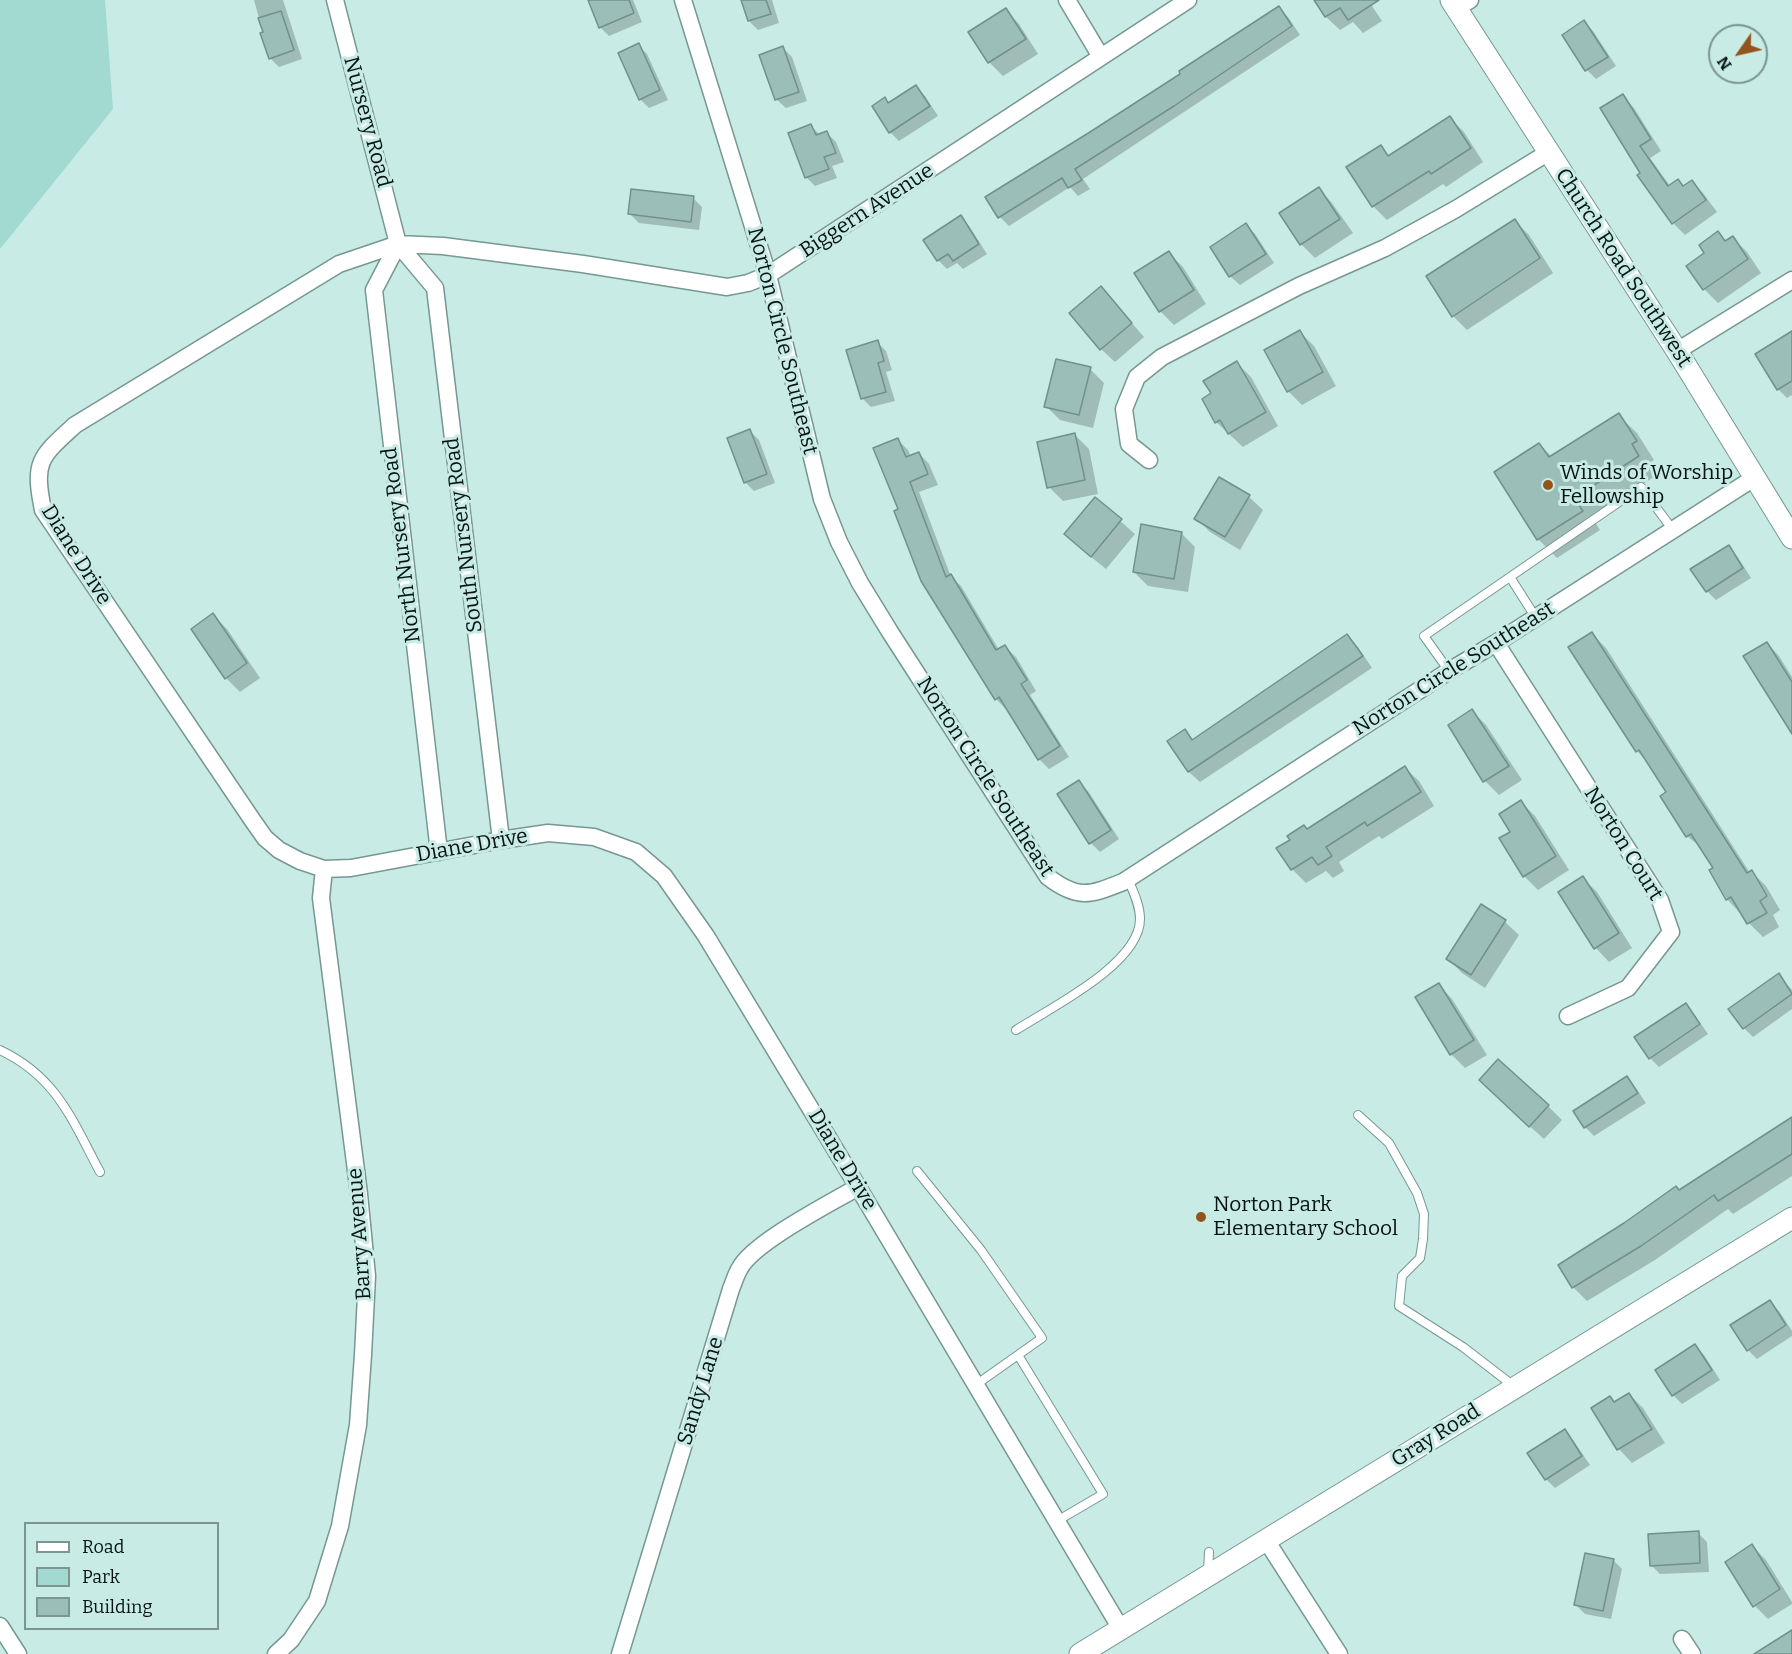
<!DOCTYPE html>
<html>
<head>
<meta charset="utf-8">
<style>
	body { margin:0 }
	#map { position:relative; width:1792px; height:1654px; overflow:hidden; background:#c8ebe5; font-family:Bitter,serif }
	canvas { display:block }
	.legend { position:absolute; left:24px; top:1522px; width:195px; height:108px; box-sizing:border-box; background:#c8ebe5; border:2px solid #7b9591; margin:0; padding:8px 10px; list-style:none; font-size:18px; color:#071412 }
	.legend li { display:flex; align-items:center; gap:12px; height:30px }
	.legend b { width:30px; border:2px solid #7b9591 }
	.north { position:absolute; left:1708px; top:24px; width:60px; height:60px; box-sizing:border-box; background:#c8ebe5; border:2px solid #7b9591; border-radius:50%; rotate:236deg; font-size:16px; font-weight:700; line-height:24px; text-align:center; color:#071412 }
	.north::after { content:''; display:block; margin:auto; width:21px; height:27px; background:#93541c; clip-path:polygon(50% 0,100% 100%,50% 72%,0 100%) }
</style>
</head>
<body>
<div id="map">
<canvas width="1792" height="1654"></canvas>
<ul class="legend">
<li><b style="height:8px;background:#fff"></b>Road</li>
<li><b style="height:16px;background:#a2d9d0"></b>Park</li>
<li><b style="height:16px;background:#9cbeb9"></b>Building</li>
</ul>
<div class="north">N</div>
</div>
<script>
const g = document.querySelector('canvas').getContext('2d');
g.lineJoin = 'round';
function paint(path, color) {
  g.fillStyle = color;
  g.fill(path, 'evenodd');
}
function strokePath(path, color, width, dash) {
  g.strokeStyle = color;
  g.lineWidth = width;
  g.lineCap = dash ? 'butt' : 'round';
  g.setLineDash(dash || []);
  g.stroke(path);
}
function drawText(font, color, halo, rows, align = 'center') {
  g.font = font + ' Bitter,serif';
  g.lineWidth = 6;
  g.setLineDash([]);
  g.textBaseline = 'middle';
  g.strokeStyle = halo;
  g.fillStyle = color;
  for (const [text, x, y, turn = 0] of rows) {
    g.save();
    g.translate(x, y);
    g.rotate((+turn || 0) * Math.PI / 180);
    g.textAlign = isNaN(turn) ? turn : align;
    if (halo) g.strokeText(text, 0, 0);
    g.fillText(text, 0, 0);
    g.restore();
  }
}
paint(new Path2D(`
	M0,0H105L113,109L0,249Z`), '#a2d9d0');
paint(new Path2D(`
	M254,0H283L302,59L279,67L270,58Z
	M590,0H633L642,22L609,36L600,27Z
	M743,0H772L779,23L758,30L749,21Z
	M1316,0H1368L1382,21L1363,33L1353,22L1340,30L1326,17Z
	M1279,8L1288,17L1300,35L1083,179L1090,189L1078,196L1070,187L1009,226L1000,217L987,198L1091,133Z
	M1006,10L1019,24L1038,54L1003,76L989,62Z
	M1584,22L1593,31L1616,66L1596,79L1587,70L1564,35Z
	M638,45L647,54L668,100L649,108L640,99Z
	M783,48L792,57L807,101L786,108L776,99Z
	M916,87L925,96L938,116L899,141L890,132L885,99L889,104Z
	M1623,96L1634,108L1661,151L1650,158L1670,186L1684,187L1692,182L1703,193L1717,212L1685,235L1673,223L1639,175L1642,174Z
	M1450,118L1464,132L1483,162L1446,187L1443,184L1387,220L1373,206L1381,147L1390,157Z
	M811,126L820,135L827,133L836,142L844,162L832,166L837,178L815,186L806,177Z
	M1319,189L1332,203L1353,233L1315,258L1301,244Z
	M693,198L702,207L699,230L639,223L630,214Z
	M960,217L969,226L987,254L963,269L957,263L947,269L938,260Z
	M1515,221L1529,235L1553,273L1467,330L1453,316Z
	M1246,225L1255,234L1274,263L1240,285L1231,277L1212,247Z
	M1718,233L1727,242L1733,238L1747,252L1761,273L1718,303L1704,289L1706,253Z
	M1169,253L1183,267L1206,304L1174,325L1160,311Z
	M1101,288L1144,337L1115,362L1101,349Z
	M1300,332L1314,346L1336,386L1302,405L1288,391Z
	M1792,335V395L1787,398L1778,389L1757,355Z
	M877,342L886,351L892,370L886,372L895,401L871,407L862,398Z
	M1237,363L1251,377L1278,426L1243,447L1216,422L1213,393Z
	M1090,369L1104,383L1093,428L1060,420L1046,406Z
	M1618,415L1637,433L1654,460L1649,463L1657,475L1592,517L1600,530L1557,558L1538,539L1539,444L1552,457Z
	M750,431L759,440L775,483L754,491L745,482Z
	M1075,435L1089,449L1098,494L1063,501L1049,487Z
	M898,440L908,450L911,457L919,453L929,464L938,485L919,492L951,577L961,586L999,650L1005,647L1016,657L1036,691L1030,695L1069,757L1049,769L1039,759L1008,709H1006L996,699L900,510Z
	M1219,479L1249,497L1263,510L1240,550L1210,532L1196,518Z
	M1095,499L1135,534L1106,569L1080,548Z
	M1181,533L1195,547L1188,592L1148,586L1134,572Z
	M1728,547L1737,556L1751,578L1716,600L1707,591Z
	M213,615L227,629L260,678L240,692L226,678Z
	M1592,634L1606,648L1750,873L1752,872L1766,886L1780,910L1773,915L1779,927L1763,937L1749,923L1727,899L1715,868L1703,849L1687,836L1662,797L1668,793L1648,762L1637,751Z
	M1347,636L1358,647L1372,668L1200,782L1189,772L1169,742L1185,731L1194,740Z
	M1767,643L1779,656L1792,677V731Z
	M1472,711L1486,725L1522,780L1499,795L1485,781Z
	M1405,768L1419,781L1434,806L1382,839L1379,836L1339,862L1344,871L1333,878L1326,871L1306,883L1292,869Z
	M1079,782L1088,791L1119,839L1100,852L1091,843L1059,794Z
	M1521,802L1535,816L1569,870L1538,890L1524,876L1512,832Z
	M1583,878L1597,892L1632,948L1609,962L1596,948L1560,893Z
	M1482,906L1505,922L1519,935L1485,988L1462,973L1448,959Z
	M1779,975L1792,990V1009L1753,1037L1744,1028Z
	M1439,985L1452,999L1487,1055L1465,1068L1451,1054Z
	M1685,1005L1694,1014L1708,1034L1659,1067L1650,1058Z
	M1626,1078L1635,1087L1646,1103L1594,1136L1585,1127Z
	M1494,1094L1548,1106L1562,1120L1544,1139Z
	M1792,1119V1176L1733,1214L1728,1209L1655,1260L1587,1301L1573,1287L1680,1191Z
	M1770,1302L1779,1311L1792,1331V1336L1757,1359L1748,1350Z
	M1695,1346L1704,1355L1720,1380L1682,1404L1673,1395L1657,1371Z
	M1629,1394L1643,1408L1665,1443L1632,1463L1619,1449L1593,1409L1610,1398L1615,1403Z
	M1564,1431L1573,1440L1590,1465L1555,1488L1546,1479Z
	M1698,1533L1707,1542L1709,1572L1660,1574L1651,1565Z
	M1752,1546L1766,1560L1792,1602V1604L1768,1619L1755,1606Z
	M1613,1560L1622,1569L1611,1619L1585,1614L1576,1605Z`), '#0003');
const building = new Path2D(`
	M588,0H629L634,13L599,28Z
	M741,0H766L771,14L748,21Z
	M1314,0H1379L1348,20L1340,8L1325,17Z
	M1279,6L1292,26L1174,106L1075,169L1082,180L1068,188L1062,178L998,218L985,197L1090,132L1180,74L1179,71Z
	M1006,8L1026,39L988,63L968,32Z
	M281,11L294,50L269,59L260,33L263,32L258,18Z
	M1584,20L1608,57L1585,71L1562,35Z
	M639,43L660,90L639,100L618,53Z
	M783,46L799,92L775,100L759,55Z
	M916,85L930,106L889,133L872,106L885,97L888,103Z
	M1623,94L1651,139L1640,146L1668,186L1678,179L1683,186L1692,180L1706,200L1672,224L1637,175L1640,173L1600,108Z
	M1450,116L1471,148L1431,174L1429,171L1372,207L1346,167L1381,145L1388,156Z
	M811,124L816,135L827,131L836,153L824,157L829,169L805,178L788,133Z
	M1319,187L1340,219L1300,245L1279,213Z
	M631,189L694,196L691,222L628,214Z
	M961,215L979,244L953,261L948,254L937,261L923,240Z
	M1515,219L1540,258L1452,317L1426,276Z
	M1246,223L1266,254L1229,277L1210,247Z
	M1718,231L1725,241L1733,236L1748,259L1703,290L1686,266L1704,253L1699,245Z
	M1169,251L1194,290L1159,312L1134,273Z
	M1101,286L1132,323L1100,350L1069,313Z
	M1300,330L1323,372L1287,392L1264,350Z
	M1792,331V381L1777,390L1755,354Z
	M878,340L884,361L878,363L886,392L861,399L846,350Z
	M1056,359L1091,367L1079,415L1044,407Z
	M1237,361L1266,412L1228,434L1220,420L1215,423L1202,399L1211,393L1203,381Z
	M1619,413L1637,441L1632,444L1639,456L1574,498L1583,511L1537,540L1494,472L1539,443L1549,457Z
	M750,429L767,474L744,483L727,438Z
	M1075,433L1085,480L1047,488L1037,442Z
	M898,438L906,457L919,452L928,474L910,482L946,577L951,574L996,650L1005,645L1027,680L1021,684L1060,746L1038,760L999,697L995,700L921,581L894,511L898,509L873,448Z
	M1219,477L1250,495L1225,537L1194,519Z
	M1095,497L1122,519L1091,557L1064,534Z
	M1141,524L1182,532L1174,579L1133,572Z
	M1729,545L1743,568L1706,592L1690,569Z
	M213,613L247,663L225,679L191,629Z
	M1592,632L1747,873L1752,870L1767,896L1760,901L1767,913L1747,924L1731,897L1726,900L1709,870L1713,868L1691,834L1686,837L1660,796L1666,792L1639,750L1636,752L1568,647Z
	M1347,634L1363,656L1188,772L1167,741L1185,729L1192,740Z
	M1767,642L1792,682V734L1743,656Z
	M1472,709L1509,766L1483,782L1448,725Z
	M1405,766L1421,792L1367,826L1365,822L1326,847L1332,856L1318,865L1312,857L1291,870L1276,848L1290,840L1287,836L1304,825L1307,829Z
	M1079,780L1111,830L1089,844L1057,794Z
	M1521,800L1556,856L1523,877L1499,838L1510,832L1499,814Z
	M1583,876L1619,933L1594,949L1558,892Z
	M1481,904L1506,920L1471,975L1446,959Z
	M1779,973L1792,994L1743,1029L1728,1009Z
	M1439,983L1474,1040L1450,1055L1415,997Z
	M1686,1003L1700,1024L1649,1059L1634,1037Z
	M1498,1059L1549,1105L1529,1127L1479,1080Z
	M1627,1076L1638,1093L1584,1128L1573,1111Z
	M1792,1117V1154L1718,1201L1714,1195L1641,1246L1572,1288L1558,1265L1624,1223L1676,1186L1679,1190Z
	M1770,1300L1786,1325L1747,1351L1730,1325Z
	M1695,1344L1712,1370L1672,1396L1655,1370Z
	M1629,1393L1652,1429L1617,1450L1591,1408L1610,1396L1614,1402Z
	M1565,1429L1582,1456L1545,1480L1527,1453Z
	M1699,1531L1700,1563L1650,1566L1648,1534Z
	M1752,1544L1780,1589L1753,1607L1725,1562Z
	M1585,1553L1614,1559L1603,1611L1574,1605Z
	M1792,1630V1654H1754Z`);
paint(building, '#9cbeb9');
strokePath(building, '#70918c', 1.5);
const service = new Path2D(`
	M1536,618L1510,577L1641,487L1673,530
	M1449,671L1424,636L1510,577
	M1016,1030C1050,1008 1140,964 1140,919C1140,905 1133,891 1128,879
	M0,1050C57,1077 72,1120 100,1172
	M1358,1115L1389,1143L1417,1193L1424,1214L1423,1239L1420,1258L1402,1276L1399,1306L1463,1347L1515,1387
	M917,1171L981,1250L1042,1338L977,1384
	M1018,1355L1103,1494L1057,1521
	M1208,1572L1209,1552`);
const minor = new Path2D(`
	M335,0L398,244L435,288L501,840
	M683,0L768,275L822,499L839,542L860,583L890,632L1048,877C1078,900 1090,895 1123,882L1449,671L1496,643L1754,478
	M1067,0L1101,57
	M1456,8L1470,0
	M398,244L374,290L439,852
	M1677,351L1792,280
	M1149,460L1129,444L1124,409L1137,377L1162,357L1299,286L1385,248L1456,209L1549,152
	M1496,643L1660,900L1671,932L1628,988L1568,1016
	M1266,1540L1339,1654
	M0,1626L18,1654
	M1121,1629L858,1187L706,936L664,876L636,852L594,837L548,833L501,840L351,868L324,869L300,861L279,850L265,838L253,821L43,510C33,461 40,457 75,425L339,264L398,244L443,246L583,264L727,287L748,283L768,275L1188,0
	M1682,1639L1692,1654
	M276,1654L291,1640L317,1601L340,1526L358,1425L363,1355L367,1276L359,1194L321,898L324,869
	M620,1654L731,1289C734,1282 736,1274 740,1268C754,1242 831,1203 858,1187`);
const tertiary = new Path2D(`
	M1451,0L1677,351L1792,538
	M1080,1654L1792,1218`);
strokePath(service, '#769792', 10);
strokePath(minor, '#769792', 19);
strokePath(tertiary, '#769792', 23);
strokePath(service, '#fff', 8);
strokePath(minor, '#fff', 16);
strokePath(tertiary, '#fff', 21);
for (const [x, y, r, color] of [
	[1548,485,6,"#93541c"],
	[1201,1217,6,"#93541c"]
]) {
  const dot = new Path2D();
  dot.arc(x, y, r, 0, 2 * Math.PI);
  g.fillStyle = color;
  g.fill(dot);
  strokePath(dot, '#c8ebe5', 2);
}
drawText('21px', '#071412', '#c8ebe5', [
	["Nursery Road",367,122,75],
	["Biggern Avenue",867,211,-33],
	["Church Road Southwest",1623,268,57],
	["Norton Circle Southeast",782,341,76],
	["South Nursery Road",464,535,-97],
	["North Nursery Road",402,545,-97],
	["Diane Drive",76,555,58],
	["Norton Circle Southeast",1454,669,-32],
	["Norton Circle Southeast",985,777,57],
	["Norton Court",1623,844,58],
	["Diane Drive",472,846,-10],
	["Diane Drive",842,1160,59],
	["Barry Avenue",360,1234,-94],
	["Sandy Lane",701,1391,-73],
	["Gray Road",1436,1436,-32]
]);
drawText('21px', '#071412', '#c8ebe5', [
	["Winds of Worship",1560,473],
	["Fellowship",1560,497],
	["Norton Park",1213,1205],
	["Elementary School",1213,1229]
], 'left');
</script>
</body>
</html>
